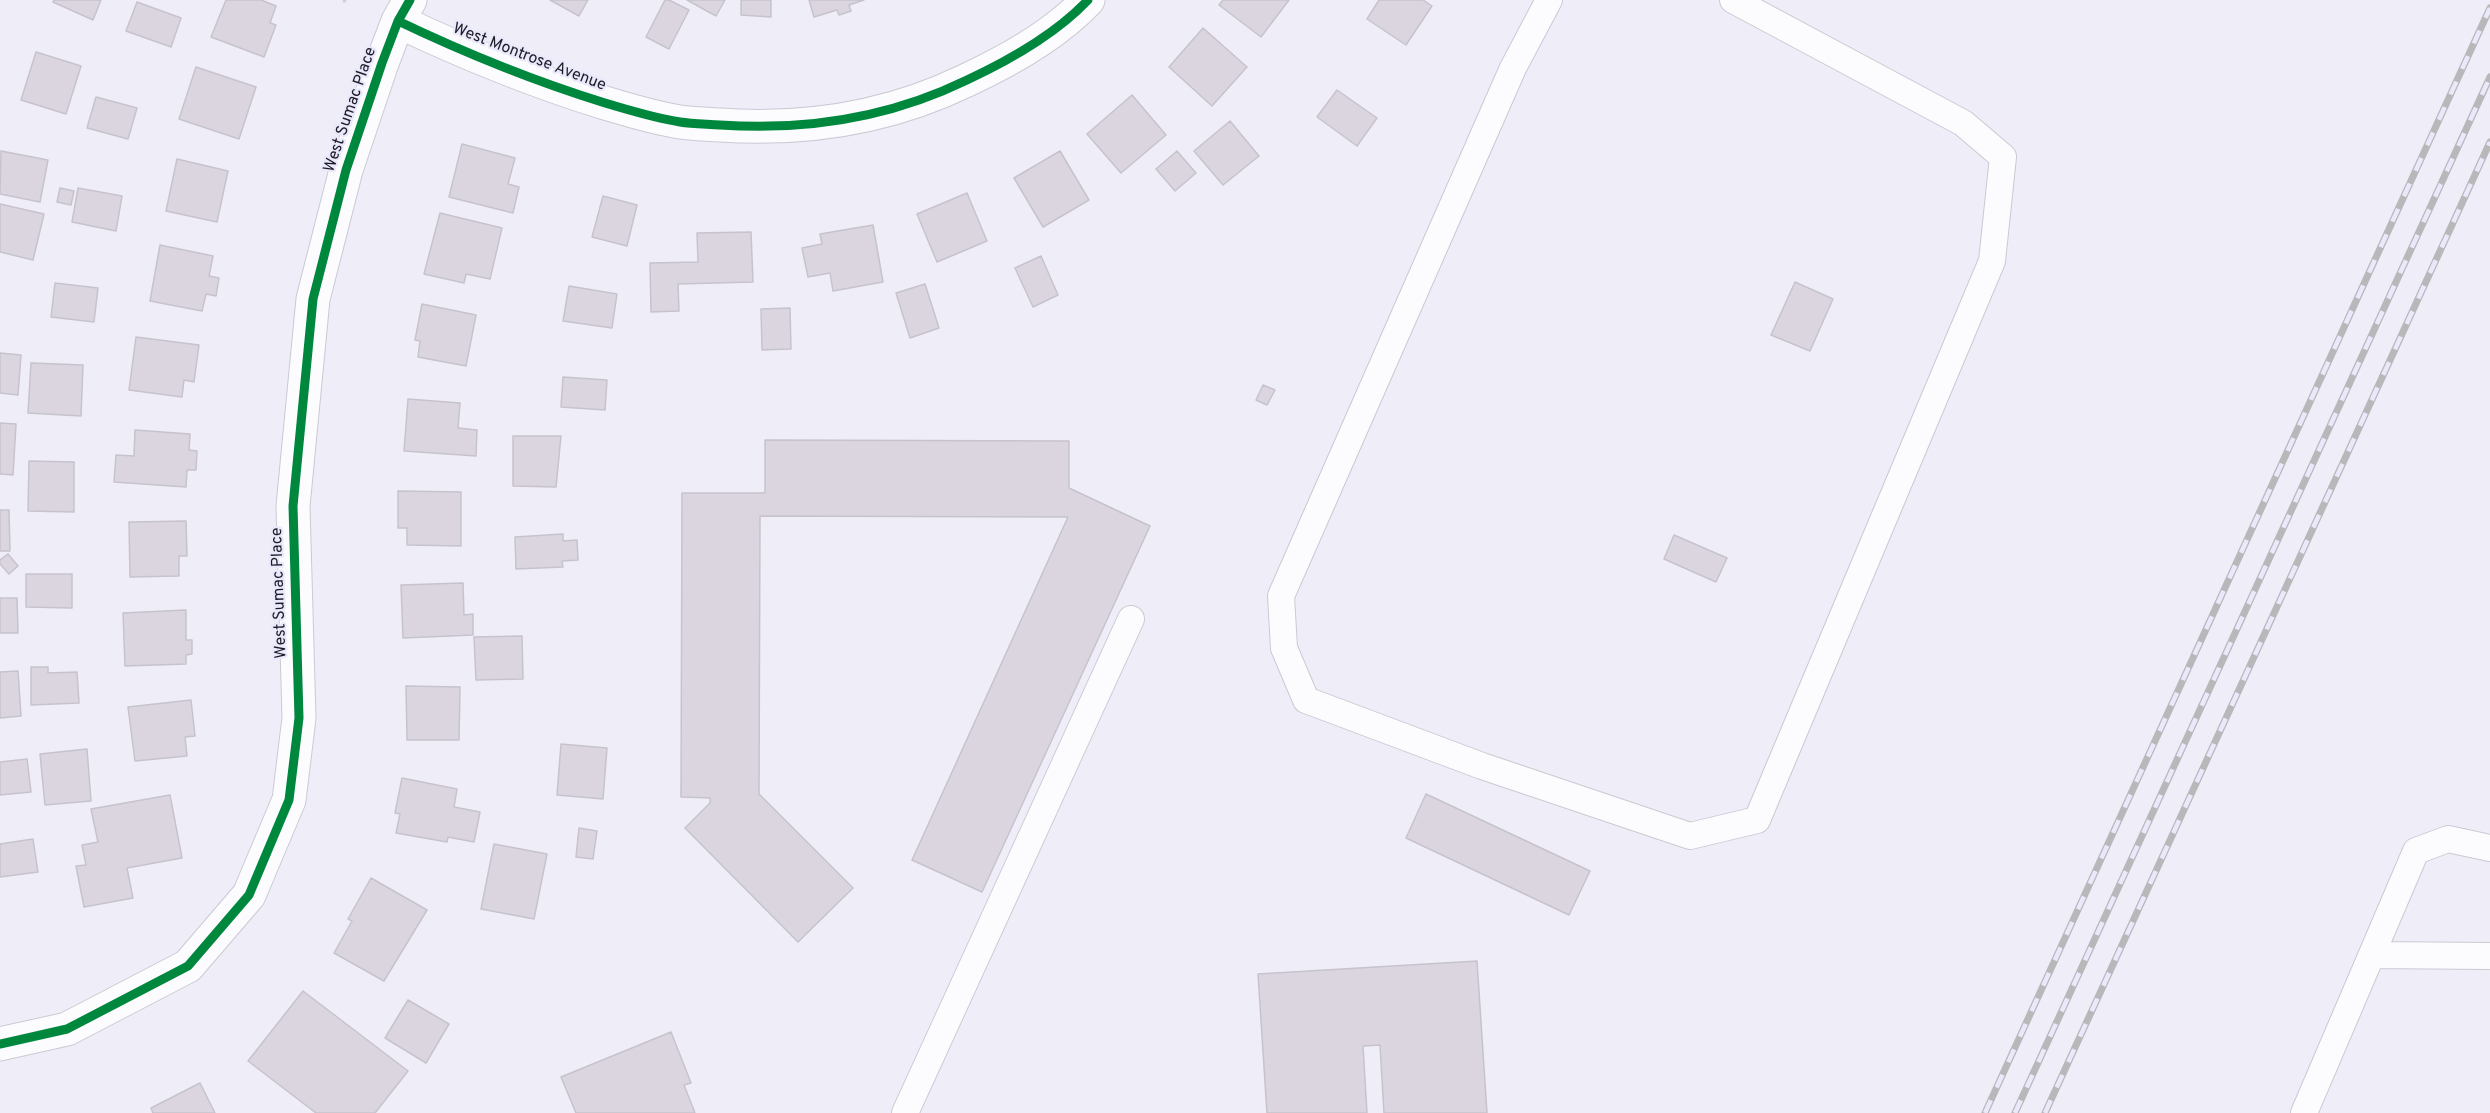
<!DOCTYPE html>
<html>
<head>
<meta charset="utf-8">
<style>
	body { margin:0 }
	canvas { display:block; background:#eeedf8 }
</style>
</head>
<body>
<canvas width="2490" height="1113"></canvas>
<script>
const g = document.querySelector('canvas').getContext('2d');
g.lineJoin = 'round';
function paint(path, color) {
  g.fillStyle = color;
  g.fill(path, 'evenodd');
}
function strokePath(path, color, width, dash) {
  g.strokeStyle = color;
  g.lineWidth = width;
  g.lineCap = dash ? 'butt' : 'round';
  g.setLineDash(dash || []);
  g.stroke(path);
}
function drawText(font, color, halo, rows, align = 'center') {
  g.font = font + ' Overpass,sans-serif';
  g.lineWidth = 4.5;
  g.setLineDash([]);
  g.textBaseline = 'middle';
  g.strokeStyle = halo;
  g.fillStyle = color;
  for (const [text, x, y, turn = 0] of rows) {
    g.save();
    g.translate(x, y);
    g.rotate((+turn || 0) * Math.PI / 180);
    g.textAlign = isNaN(turn) ? turn : align;
    if (halo) g.strokeText(text, 0, 0);
    g.fillText(text, 0, 0);
    g.restore();
  }
}
const building = new Path2D(`
	M54,0H101L93,20L53,2Z
	M226,0H261L276,6L270,23L276,25L264,57L211,37Z
	M550,0H588L579,16Z
	M665,0H669L689,10L669,49L646,37Z
	M687,0H725L716,16Z
	M741,0H771V17L741,15Z
	M809,0H864L849,5L851,11L839,15L837,10L814,17Z
	M1223,0H1289L1261,37L1219,5Z
	M1379,0H1423L1432,6L1406,45L1367,19Z
	M137,2L181,18L171,47L126,31Z
	M1203,28L1247,67L1212,106L1169,67Z
	M36,52L81,66L66,114L21,100Z
	M196,67L256,87L239,139L179,119Z
	M1337,90L1377,118L1357,146L1317,117Z
	M1132,95L1166,135L1121,173L1087,134Z
	M96,97L137,108L128,139L87,128Z
	M1230,121L1259,156L1223,185L1194,151Z
	M462,144L515,158L508,184L519,187L513,213L449,197Z
	M1,151L48,160L40,202L0,194Z
	M1060,151L1089,200L1043,227L1014,178Z
	M1177,151L1196,173L1175,191L1156,169Z
	M177,159L228,171L217,222L166,211Z
	M60,188L74,191L71,205L57,202Z
	M78,188L122,196L116,231L72,222Z
	M967,193L987,241L937,262L917,214Z
	M603,196L637,205L627,246L592,237Z
	M0,204L44,214L33,260L0,252Z
	M440,213L502,228L490,279L466,274L464,283L424,274Z
	M873,225L883,282L833,291L830,273L808,277L802,248L822,244L820,234Z
	M751,232L753,282L678,284L679,311L651,312L650,263L698,262L697,233Z
	M160,245L213,256L209,276L219,278L216,296L206,294L202,311L150,301Z
	M1041,256L1058,295L1033,307L1015,268Z
	M1795,282L1833,299L1810,351L1771,335Z
	M55,283L98,288L94,322L51,317Z
	M925,284L939,328L910,338L896,293Z
	M569,286L617,294L612,328L563,321Z
	M422,304L476,315L466,366L418,357L420,341L415,340Z
	M790,308L791,349L762,350L761,309Z
	M136,337L199,345L194,382L184,380L182,397L129,390Z
	M0,353L21,355L18,395L0,393Z
	M31,363L83,365L81,416L28,413Z
	M563,377L607,380L605,410L561,407Z
	M1263,385L1275,390L1267,405L1256,400Z
	M408,399L460,403L458,428L477,430L476,456L404,451Z
	M0,423L16,424L13,475L0,474Z
	M135,430L190,434L189,450L197,451L196,470H187L186,487L114,482L116,455L134,456Z
	M513,436H561L556,487L513,486Z
	M765,440L1069,441V488L1150,526L982,892L912,860L1068,517L760,516L759,794L853,888L798,942L685,828L710,803V798L681,797L682,493H765Z
	M29,461L74,462V512L28,511Z
	M398,491L461,492V546L407,545V528H398Z
	M0,510H9L10,551H0Z
	M186,521L187,556H179V576L130,577L129,522Z
	M563,534V541L577,540L578,560L562,561L563,567L516,569L515,537Z
	M1674,535L1727,558L1716,582L1664,559Z
	M8,554L18,566L9,574L0,564V560Z
	M26,574H72V608L26,607Z
	M463,583L464,615L473,614V635L403,638L401,585Z
	M0,598H17L18,633H0Z
	M186,610V640H192V654L186,655V664L125,666L123,613Z
	M522,636L523,679L476,680L474,637Z
	M31,667H48V673L77,672L79,703L31,705Z
	M18,671L21,716L0,718V672Z
	M406,686L460,687L459,740H407Z
	M191,700L195,736L185,737L187,756L135,761L128,707Z
	M561,744L607,748L603,799L557,795Z
	M87,749L91,801L45,805L40,754Z
	M27,759L31,792L0,795V762Z
	M402,778L457,789L454,807L480,812L474,842L448,837L447,842L396,833L400,814L395,813Z
	M1426,794L1590,871L1569,915L1406,838Z
	M170,795L182,858L127,868L133,898L84,907L76,866L86,865L82,845L98,842L91,809Z
	M579,828L597,831L593,859L576,857Z
	M33,839L38,872L0,877V844Z
	M494,844L547,854L534,919L481,909Z
	M371,878L427,910L384,981L334,953L352,921L348,919Z
	M1477,961L1487,1113H1384L1380,1045L1363,1046L1367,1113H1267L1258,974Z
	M303,991L408,1071L375,1113H316L248,1061Z
	M408,1000L449,1024L426,1063L385,1038Z
	M671,1032L691,1083L684,1085L695,1113H576L561,1077Z
	M200,1083L215,1113H153L151,1108Z`);
paint(building, '#dbd5e0');
strokePath(building, '#c7c3cd', 1.5);
const lane = new Path2D(`
	M1549,0L1513,68L1281,596L1284,648L1306,700L1482,766L1690,836L1757,820L1992,261L2003,157L1963,123L1733,0
	M2372,955L2490,956
	M905,1113L1131,619
	M2304,1113L2416,851L2448,839L2490,848`);
const street = new Path2D(`
	M398,21C465,53 534,81 605,103C629,110 654,118 680,122C693,124 707,124 720,125C807,131 889,118 967,80C1010,60 1055,35 1088,0
	M0,1044L67,1029L188,966L249,895L289,800L299,718L293,506L313,299L346,170L382,63L398,21L410,0`);
strokePath(lane, '#cacad4', 28);
strokePath(street, '#cacad4', 35);
strokePath(new Path2D(`
	M343,0L349,2`), '#d0cfd4', 4, [3, 4.5]);
strokePath(lane, '#fcfcfe', 26);
strokePath(street, '#fcfcfe', 33);
const rail = new Path2D(`
	M1985,1113L2490,8
	M2015,1113L2490,77
	M2045,1113L2490,142`);
strokePath(rail, '#b8b8bb', 7);
strokePath(rail, '#eae9fc', 4.5, [14]);
strokePath(new Path2D(`
	M398,21C465,53 534,81 605,103C629,110 654,118 680,122C693,124 707,124 720,125C807,131 889,118 967,80C1010,60 1055,35 1088,0
	M0,1044L67,1029L188,966L249,895L289,800L299,718L293,506L313,299L346,170L382,63L398,21L410,0`), '#00873e', 9);
drawText('16px', '#1c1b26', '#eae9fc', [
	["West Montrose Avenue",529,58,21],
	["West Sumac Place",351,110,-71],
	["West Sumac Place",280,593,-92]
]);
</script>
</body>
</html>
